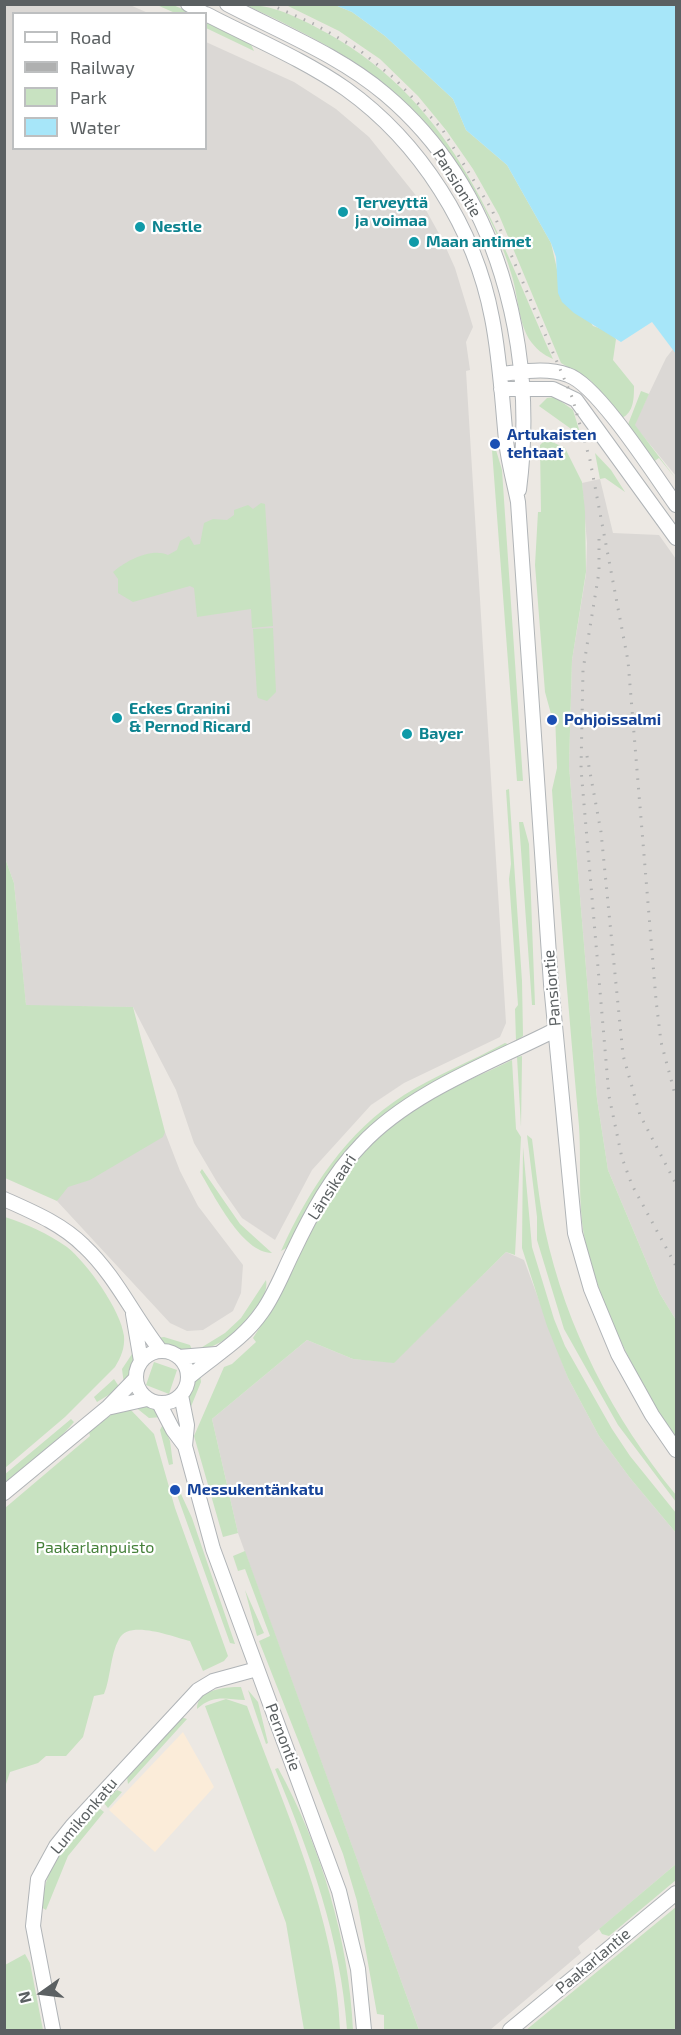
<!DOCTYPE html>
<html>
<head>
<meta charset="utf-8">
<style>
	body { margin:0 }
	#map { position:relative; width:681px; height:2035px; overflow:hidden; background:#ece8e3; font-family:"Exo 2",sans-serif }
	canvas { display:block }
	.frame { position:absolute; inset:0; border:6px solid #5b6062; pointer-events:none }
	.legend { position:absolute; left:12px; top:12px; width:195px; height:138px; box-sizing:border-box; background:#fff; border:2px solid #bdbfc0; margin:0; padding:8px 10px; list-style:none; font-size:18px; color:#5b6062 }
	.legend li { display:flex; align-items:center; gap:12px; height:30px }
	.legend b { width:30px; border:2px solid #bdbfc0 }
	.north { position:absolute; left:12px; top:1963px; width:60px; height:60px; -webkit-text-stroke:4px #fff; paint-order:stroke; rotate:256deg; font-size:16px; font-weight:700; line-height:24px; text-align:center; color:#5b6062 }
	.north::after { content:''; display:block; margin:auto; width:21px; height:27px; background:#5b6062; clip-path:polygon(50% 0,100% 100%,50% 72%,0 100%) }
</style>
</head>
<body>
<div id="map">
<canvas width="681" height="2035"></canvas>
<div class="frame"></div>
<ul class="legend">
<li><b style="height:8px;background:#fff"></b>Road</li>
<li><b style="height:8px;background:#afb0b0"></b>Railway</li>
<li><b style="height:16px;background:#c8e2c1"></b>Park</li>
<li><b style="height:16px;background:#a7e6f9"></b>Water</li>
</ul>
<div class="north">N</div>
</div>
<script>
const g = document.querySelector('canvas').getContext('2d');
g.lineJoin = 'round';
function paint(path, color) {
  g.fillStyle = color;
  g.fill(path, 'evenodd');
}
function strokePath(path, color, width, dash) {
  g.strokeStyle = color;
  g.lineWidth = width;
  g.lineCap = dash ? 'butt' : 'round';
  g.setLineDash(dash || []);
  g.stroke(path);
}
function drawText(font, color, halo, rows, align = 'center') {
  g.font = font + ' "Exo 2",sans-serif';
  g.lineWidth = 4.5;
  g.setLineDash([]);
  g.textBaseline = 'middle';
  g.strokeStyle = halo;
  g.fillStyle = color;
  for (const [text, x, y, turn = 0] of rows) {
    g.save();
    g.translate(x, y);
    g.rotate((+turn || 0) * Math.PI / 180);
    g.textAlign = isNaN(turn) ? turn : align;
    if (halo) g.strokeText(text, 0, 0);
    g.fillText(text, 0, 0);
    g.restore();
  }
}
paint(new Path2D(`
	M183,1732L214,1787L155,1852L109,1810Z`), '#fbecd9');
paint(new Path2D(`
	M5,5H130L148,13L14,14V148H206V42L294,82L336,109L369,137L422,203L442,239L455,268L473,327L466,342L470,370L466,371L506,1023L500,1037L404,1083L371,1105L312,1170L275,1240L242,1218L217,1182L194,1143L176,1090L133,1007L26,1006L14,883L5,858Z
	M673,349L676,354V476L634,425L666,358Z
	M600,479L613,533L659,535L676,559V1320L660,1294L608,1170L597,1099L569,766L572,660L586,574L587,543L582,483Z
	M165,1132L180,1171L198,1206L243,1265L241,1293L233,1311L203,1330L187,1331L170,1323L57,1201L78,1158L106,1137Z
	M506,1252L524,1260L568,1378L599,1436L630,1478L676,1533V1864L578,1947L581,1953L490,2030H419L238,1533L212,1419L307,1340L353,1359L394,1362Z`), '#dbd8d5');
paint(new Path2D(`
	M157,5H173L192,13H175Z
	M246,5C274,4 303,20 327,33C458,106 496,231 553,359C543,355 535,348 529,339C518,320 518,294 511,273C503,245 489,216 474,190C417,90 346,52 246,5Z
	M286,5H335L352,12L385,36L453,99L466,130L507,165L551,243L557,269L593,326L608,331L616,339L613,360L634,386C634,398 634,412 622,418L591,381L561,363L499,215L473,169L446,130L418,96L380,59L339,31Z
	M206,20L250,42L254,51L206,28Z
	M641,391L649,394L635,425L676,479L659,458L653,462L627,427Z
	M555,397L573,410L581,436L539,406L547,398Z
	M546,439L565,448L582,482L585,511L586,572L572,660L569,766L597,1099L608,1170L660,1294L676,1320V1440C640,1382 607,1323 589,1256C576,1213 582,1170 579,1126C569,1014 559,902 552,790L557,768L555,714H551L545,692L535,565L538,512H541L540,445Z
	M492,450H496L502,470L523,781H517Z
	M595,453L611,470L625,492L605,478L600,479Z
	M261,503L265,504L273,626L252,628L251,609L197,617L194,588L190,586L133,602L118,593V579L113,572C125,561 152,547 168,555L177,550L180,541L189,536L194,545L200,544L204,523L213,519L227,520L234,515V510L248,505L253,509Z
	M273,628L276,692L267,701L258,698L257,695L253,629Z
	M509,789L522,981L523,1036L516,1041L515,1009L518,1005L509,879L511,864L506,790Z
	M519,822H523L529,844L535,1005H532Z
	M5,858L14,883L26,1005L133,1007L165,1132L163,1137L90,1180L68,1187L57,1201L5,1178Z
	M505,1043L510,1045C449,1077 383,1104 340,1159C319,1186 304,1217 288,1247L281,1251C309,1189 346,1132 404,1095C436,1075 472,1061 505,1043Z
	M522,1056V1060L521,1127L517,1057Z
	M512,1060L516,1129L521,1137L515,1255L506,1252L394,1363L353,1359L307,1340L212,1419L238,1533L223,1537L194,1436L224,1367L232,1364L256,1342L253,1338C262,1324 271,1310 279,1295C310,1236 335,1171 388,1128C424,1098 471,1080 512,1060Z
	M527,1135L532,1139C536,1170 539,1200 545,1230C566,1328 613,1418 676,1495V1502L618,1425L564,1329L537,1240V1217Z
	M523,1147L532,1247L554,1319L565,1346L612,1429L630,1456L676,1513V1533L630,1478L599,1436L568,1378L547,1326L522,1248Z
	M202,1169L240,1224L272,1253C242,1253 214,1195 200,1172Z
	M5,1217C27,1224 47,1233 67,1247C87,1263 121,1310 124,1336C125,1348 121,1357 115,1367L65,1417L5,1468Z
	M266,1280C271,1305 224,1350 199,1349L225,1333L241,1318Z
	M164,1337L190,1345L193,1352L170,1348L157,1338Z
	M136,1348C135,1361 133,1374 124,1384L122,1369Z
	M154,1362L177,1370L169,1394L146,1385Z
	M200,1375L201,1382L190,1409C187,1395 189,1385 200,1375Z
	M114,1379L120,1388L97,1402L94,1397Z
	M142,1405L157,1410L162,1417L149,1418L134,1406Z
	M128,1407L154,1434L175,1508L228,1656L224,1661L203,1671L190,1641C173,1637 129,1619 119,1639C110,1655 111,1677 104,1694L94,1696L83,1737L66,1756H46L38,1763L10,1772L5,1787V1508L90,1436L89,1432L111,1415Z
	M71,1419L74,1422L51,1448L5,1485L4,1475Z
	M163,1424L170,1441L173,1464L169,1465L160,1430Z
	M181,1494L192,1518L235,1644L230,1643L177,1495Z
	M245,1551L419,2030H384V2015L377,2014L357,1901L343,1854L259,1641L270,1636L245,1569L238,1571L233,1556Z
	M245,1590L264,1633L257,1636Z
	M234,1687H241L245,1700C226,1699 213,1694 197,1709C197,1691 220,1688 234,1687Z
	M248,1690L258,1702L268,1743L266,1744Z
	M226,1699L247,1706C285,1811 336,1917 340,2030H304L286,1923L205,1706Z
	M181,1717L187,1719L128,1784L127,1777Z
	M278,1768C321,1846 349,1941 353,2030H347C341,1939 310,1853 275,1769Z
	M117,1790L122,1792L108,1808L103,1802Z
	M99,1808L104,1812L68,1856L46,1910L41,1907C47,1860 68,1841 99,1808Z
	M676,1864V1880L609,1936L602,1934L599,1929Z
	M676,1907V2030H526Z
	M25,1954L30,1963L43,2030H5V1965Z`), '#c8e2c1');
paint(new Path2D(`
	M335,5H676V354L652,322L621,342L574,313L562,302L558,293L556,257L551,243L507,165L466,130L453,99L385,36L352,12Z`), '#a7e6f9');
const minor = new Path2D(`
	M188,4L205,14
	M227,4C280,32 339,55 385,94C499,190 537,347 519,490
	M206,14C252,38 303,59 346,89C420,142 475,228 492,318C500,358 502,399 506,440C508,461 514,482 518,502L551,984L575,1233L591,1289L618,1354L652,1415L676,1450
	M500,374C522,372 546,367 568,375C598,385 656,477 676,505
	M501,389H553L576,400L676,538
	M4,1199C33,1212 62,1224 84,1246C116,1276 134,1317 161,1351
	M133,1314L141,1361
	M136 1377a26 26 0 1 1 52 0a26 26 0 1 1-52 0Z
	M179,1357L216,1354
	M188,1378C213,1356 242,1341 262,1312C275,1294 283,1272 293,1252C311,1214 332,1175 361,1145C410,1092 492,1062 555,1030
	M181,1395L187,1425L185,1446L213,1549L339,1891L358,1969L364,2030
	M159,1403L173,1430L185,1446
	M107,1408L147,1399
	M4,1493L107,1408L136,1378
	M53,2030L33,1926L38,1879L56,1846L72,1826L198,1690L213,1681L257,1669
	M510,2030L676,1893`);
strokePath(minor, '#b0b4b7', 16);
strokePath(minor, '#fff', 14);
strokePath(new Path2D(`
	M269,4L314,24L358,49L394,78L442,129L492,210L572,397L590,460L628,661L656,1000L661,1042L676,1098
	M599,539V572L583,670L581,769L609,1096L622,1158L632,1185L676,1266
	M587,756L601,832L623,1055L640,1115L676,1184`), '#afb0b0', 3, [1.5, 8]);
for (const [x, y, r, color] of [
	[343,212,6,"#0f9aa8"],
	[140,227,6,"#0f9aa8"],
	[414,242,6,"#0f9aa8"],
	[495,444,6,"#1a4fb4"],
	[117,718,6,"#0f9aa8"],
	[552,720,6,"#1a4fb4"],
	[407,734,6,"#0f9aa8"],
	[175,1490,6,"#1a4fb4"]
]) {
  const dot = new Path2D();
  dot.arc(x, y, r, 0, 2 * Math.PI);
  g.fillStyle = color;
  g.fill(dot);
  strokePath(dot, '#fff', 2);
}
drawText('16px', '#5b6062', '#fff', [
	["Pansiontie",457,183,58],
	["Pansiontie",552,988,-95],
	["Länsikaari",332,1187,-57],
	["Pernontie",283,1737,69],
	["Lumikonkatu",84,1816,-50],
	["Paakarlantie",593,1961,-40]
]);
drawText('bold 16px', '#0d838f', '#fff', [
	["Terveyttä",355,203],
	["ja voimaa",355,221],
	["Nestle",152,227],
	["Maan antimet",426,242],
	["Eckes Granini",129,709],
	["& Pernod Ricard",129,727],
	["Bayer",419,734]
], 'left');
drawText('bold 16px', '#164399', '#fff', [
	["Artukaisten",507,435],
	["tehtaat",507,453],
	["Pohjoissalmi",564,720],
	["Messukentänkatu",187,1490]
], 'left');
drawText('16px', '#46813b', '#fff', [
	["Paakarlanpuisto",95,1548]
]);
</script>
</body>
</html>
